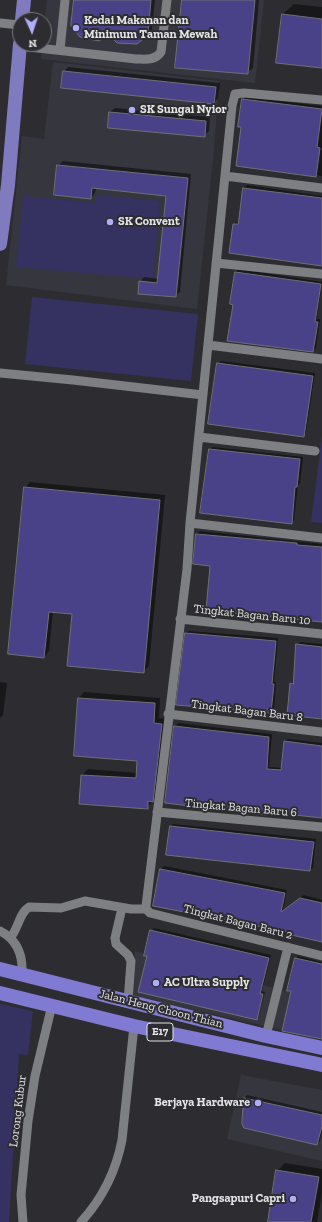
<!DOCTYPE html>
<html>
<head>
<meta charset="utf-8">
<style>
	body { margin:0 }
	#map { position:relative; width:322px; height:1222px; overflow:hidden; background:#2d2d31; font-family:"Zilla Slab",serif }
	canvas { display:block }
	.north { position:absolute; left:12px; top:12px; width:40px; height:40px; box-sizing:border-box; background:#2d2d31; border:1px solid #767679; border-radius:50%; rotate:177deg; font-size:11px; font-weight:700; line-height:16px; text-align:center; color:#e4e4e6 }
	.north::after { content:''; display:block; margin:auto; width:14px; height:18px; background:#afaefa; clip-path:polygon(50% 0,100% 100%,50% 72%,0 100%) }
</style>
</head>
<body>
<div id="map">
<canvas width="322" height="1222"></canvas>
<div class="north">N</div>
</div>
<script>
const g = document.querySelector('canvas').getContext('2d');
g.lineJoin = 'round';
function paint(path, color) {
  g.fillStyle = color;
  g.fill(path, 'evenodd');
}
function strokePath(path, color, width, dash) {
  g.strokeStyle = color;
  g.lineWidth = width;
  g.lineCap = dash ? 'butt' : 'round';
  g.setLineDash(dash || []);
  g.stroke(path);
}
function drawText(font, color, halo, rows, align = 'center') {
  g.font = font + ' "Zilla Slab",serif';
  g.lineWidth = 4;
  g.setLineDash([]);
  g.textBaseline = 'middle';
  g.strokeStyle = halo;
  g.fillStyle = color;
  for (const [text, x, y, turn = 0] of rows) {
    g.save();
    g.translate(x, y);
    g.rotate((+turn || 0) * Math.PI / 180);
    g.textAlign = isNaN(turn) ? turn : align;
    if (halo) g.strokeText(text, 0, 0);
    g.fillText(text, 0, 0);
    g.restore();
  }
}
paint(new Path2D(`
	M47,0H264L255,83L41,59L42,44H44V27Z
	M53,62L219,81L213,159L197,309L6,285L22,136L44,139Z
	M135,951L322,1001V1039L134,996Z
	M241,1075L322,1090V1161L227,1139Z`), '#36363e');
paint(new Path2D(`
	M96,195L160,201L153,279L16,267L23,196L95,203Z
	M32,297L198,314L191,381L25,364Z
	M322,436V523L311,522Z
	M0,1004L33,1011L28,1055L19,1054L9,1222H0Z`), '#353161');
paint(new Path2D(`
	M75,0H155L152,29L147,34Z
	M183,0H259L253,68L247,73Z
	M294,4L322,7V67L283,14Z
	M68,67L220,83L218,98L214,103L64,72Z
	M245,97L322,106V176L237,165L243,126V100Z
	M115,108L210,117L209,131L204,136L110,112Z
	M63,161L191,174L180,292L175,296L140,282L144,277L158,279L167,195L96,188L95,193L91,198L58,166Z
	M247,185L322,196V265L234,224L237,222H239L244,188Z
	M238,269L322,282L317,319H320L316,348L313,351L235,304L231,303L236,272Z
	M221,361L315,373L306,433L303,436L218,364Z
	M213,447L303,457L300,483L298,485L294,520L291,523L210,449Z
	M30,482L165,495L149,666L143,672L74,613L53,611L49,651L44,657L25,488Z
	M200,531L322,544V621L211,565L197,534Z
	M189,631L278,638L274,682H276L274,710L271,712L186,633Z
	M300,642L322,644V718L291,684L294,681L297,645Z
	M0,682L7,683L3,715L0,718Z
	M84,692L160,698L159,718L167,719L158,795L147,808L82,775L88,769L137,773L138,760L75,756L79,698Z
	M178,723L272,734L269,767L282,768L285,741L288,739L322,743V817L269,811L266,814L175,726Z
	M173,824L316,839L313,868L310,870L171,826Z
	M164,866L287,890L283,911L304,895L322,900V941L289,931L161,869Z
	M154,928L271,955L262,991L265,992L259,1016L256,1019L148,956L151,931Z
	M298,956L322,962V1038L296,959Z
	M247,1095L322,1112V1132L320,1141L317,1144L243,1124L245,1098Z
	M285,1163L322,1169V1193L317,1222H269L277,1171Z`), '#0007');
const building = new Path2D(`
	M74,0H151L148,35L137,44L117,43L108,34L99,41L80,37L71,26Z
	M182,0H255L248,74L175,68Z
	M282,14L322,19V68L276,63Z
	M63,71L216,87L214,104L61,88Z
	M242,99L322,109L317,147L320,148L316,177L236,166L241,127H238Z
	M109,112L206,121L205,137L108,128Z
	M57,165L188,178L176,297L138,294L139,281L157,283L166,196L92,188L91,199L54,195Z
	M243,188L322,198V266L229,253L233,224H238Z
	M235,272L321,284L315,322H318L313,352L227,341L233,305L230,304Z
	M217,363L313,376L304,437L208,424Z
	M209,449L300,459L297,487H295L292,524L200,513Z
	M24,487L160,500L144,673L67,666L72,614L49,612L44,658L8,654Z
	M196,534L297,543V545L322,547V622L206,610L210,566L193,564Z
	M185,633L276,641L272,684H274L271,713L176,705Z
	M296,644L322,647V719L287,715L290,683L293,684Z
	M78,698L155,703L154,723L162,724L153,802L148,801V809L79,804L81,775L136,778L137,761L74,756Z
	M174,726L269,737L267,769L281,770L284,741L322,746V818L267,812L266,815L165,803Z
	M170,826L314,842L310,871L166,855Z
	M160,869L285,893L281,912L300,898L322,903V942L287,934L288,932L153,906Z
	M150,930L269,958L260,994H263L257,1020L138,992L147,956H144Z
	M295,958L322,964V1039L282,1031L291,991H287Z
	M244,1098L322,1115V1126L317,1145L244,1128L242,1124Z
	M276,1170L319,1177L311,1222H268Z`);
paint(building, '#494289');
strokePath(building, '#6f7074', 1);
strokePath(new Path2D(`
	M0,23L20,25
	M20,46L136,59C145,59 155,61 161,52L167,0
	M60,50L65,0
	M322,100L244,93L235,94L232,106L190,523L187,569L146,906V909L150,913L322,956
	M225,176L322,188
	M216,263L322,274
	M208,345L322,359
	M0,373L73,380L203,395
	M199,437L315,451
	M190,523L322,538
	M180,619L322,634
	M168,714L322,732
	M157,812L322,827
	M122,908L115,938L116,944L128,955L131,961L128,1002
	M0,931C18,940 23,956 22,974
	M10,938C18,930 19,913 29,907L61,908L85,901L131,909H146
	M266,1036L288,947
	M23,1222L21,1195L28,1121L35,1076L52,1005
	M81,1222C102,1199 116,1171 122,1140L134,1026`), '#7e7f83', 9);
strokePath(new Path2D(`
	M22,20L24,0
	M0,244L8,185L20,44`), '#807bbe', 14);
strokePath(new Path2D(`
	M0,969L266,1036L322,1048
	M0,993L134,1026L322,1065`), '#817ad2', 14);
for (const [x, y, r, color] of [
	[76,28,4,"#afaefa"],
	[132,110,4,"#afaefa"],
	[110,222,4,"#afaefa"],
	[156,983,4,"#afaefa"],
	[258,1103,4,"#afaefa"],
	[293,1199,4,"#afaefa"]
]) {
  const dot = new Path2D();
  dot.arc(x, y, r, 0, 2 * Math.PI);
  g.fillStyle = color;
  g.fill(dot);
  strokePath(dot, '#2d2d31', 1.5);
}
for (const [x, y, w] of [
	[160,1032,26]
]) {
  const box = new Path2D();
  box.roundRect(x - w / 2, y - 9, w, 18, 3);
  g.fillStyle = '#2d2d31';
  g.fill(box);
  strokePath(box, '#e4e4e6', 1);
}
drawText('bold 11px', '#e4e4e6', null, [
	["E17",160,1032]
]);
drawText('bold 12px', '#e4e4e6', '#2d2d31', [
	["Kedai Makanan dan",84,21],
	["Minimum Taman Mewah",84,35],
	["SK Sungai Nyior",140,110],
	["SK Convent",118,222],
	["AC Ultra Supply",164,983],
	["Berjaya Hardware",250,1103,"right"],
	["Pangsapuri Capri",285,1199,"right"]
], 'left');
drawText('12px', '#e4e4e6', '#2d2d31', [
	["Tingkat Bagan Baru 10",252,615,6],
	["Tingkat Bagan Baru 8",247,711,7],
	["Tingkat Bagan Baru 6",241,808,5],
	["Tingkat Bagan Baru 2",238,922,14],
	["Jalan Heng Choon Thian",161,1009,14],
	["Lorong Kubur",18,1111,-83]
]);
</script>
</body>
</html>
